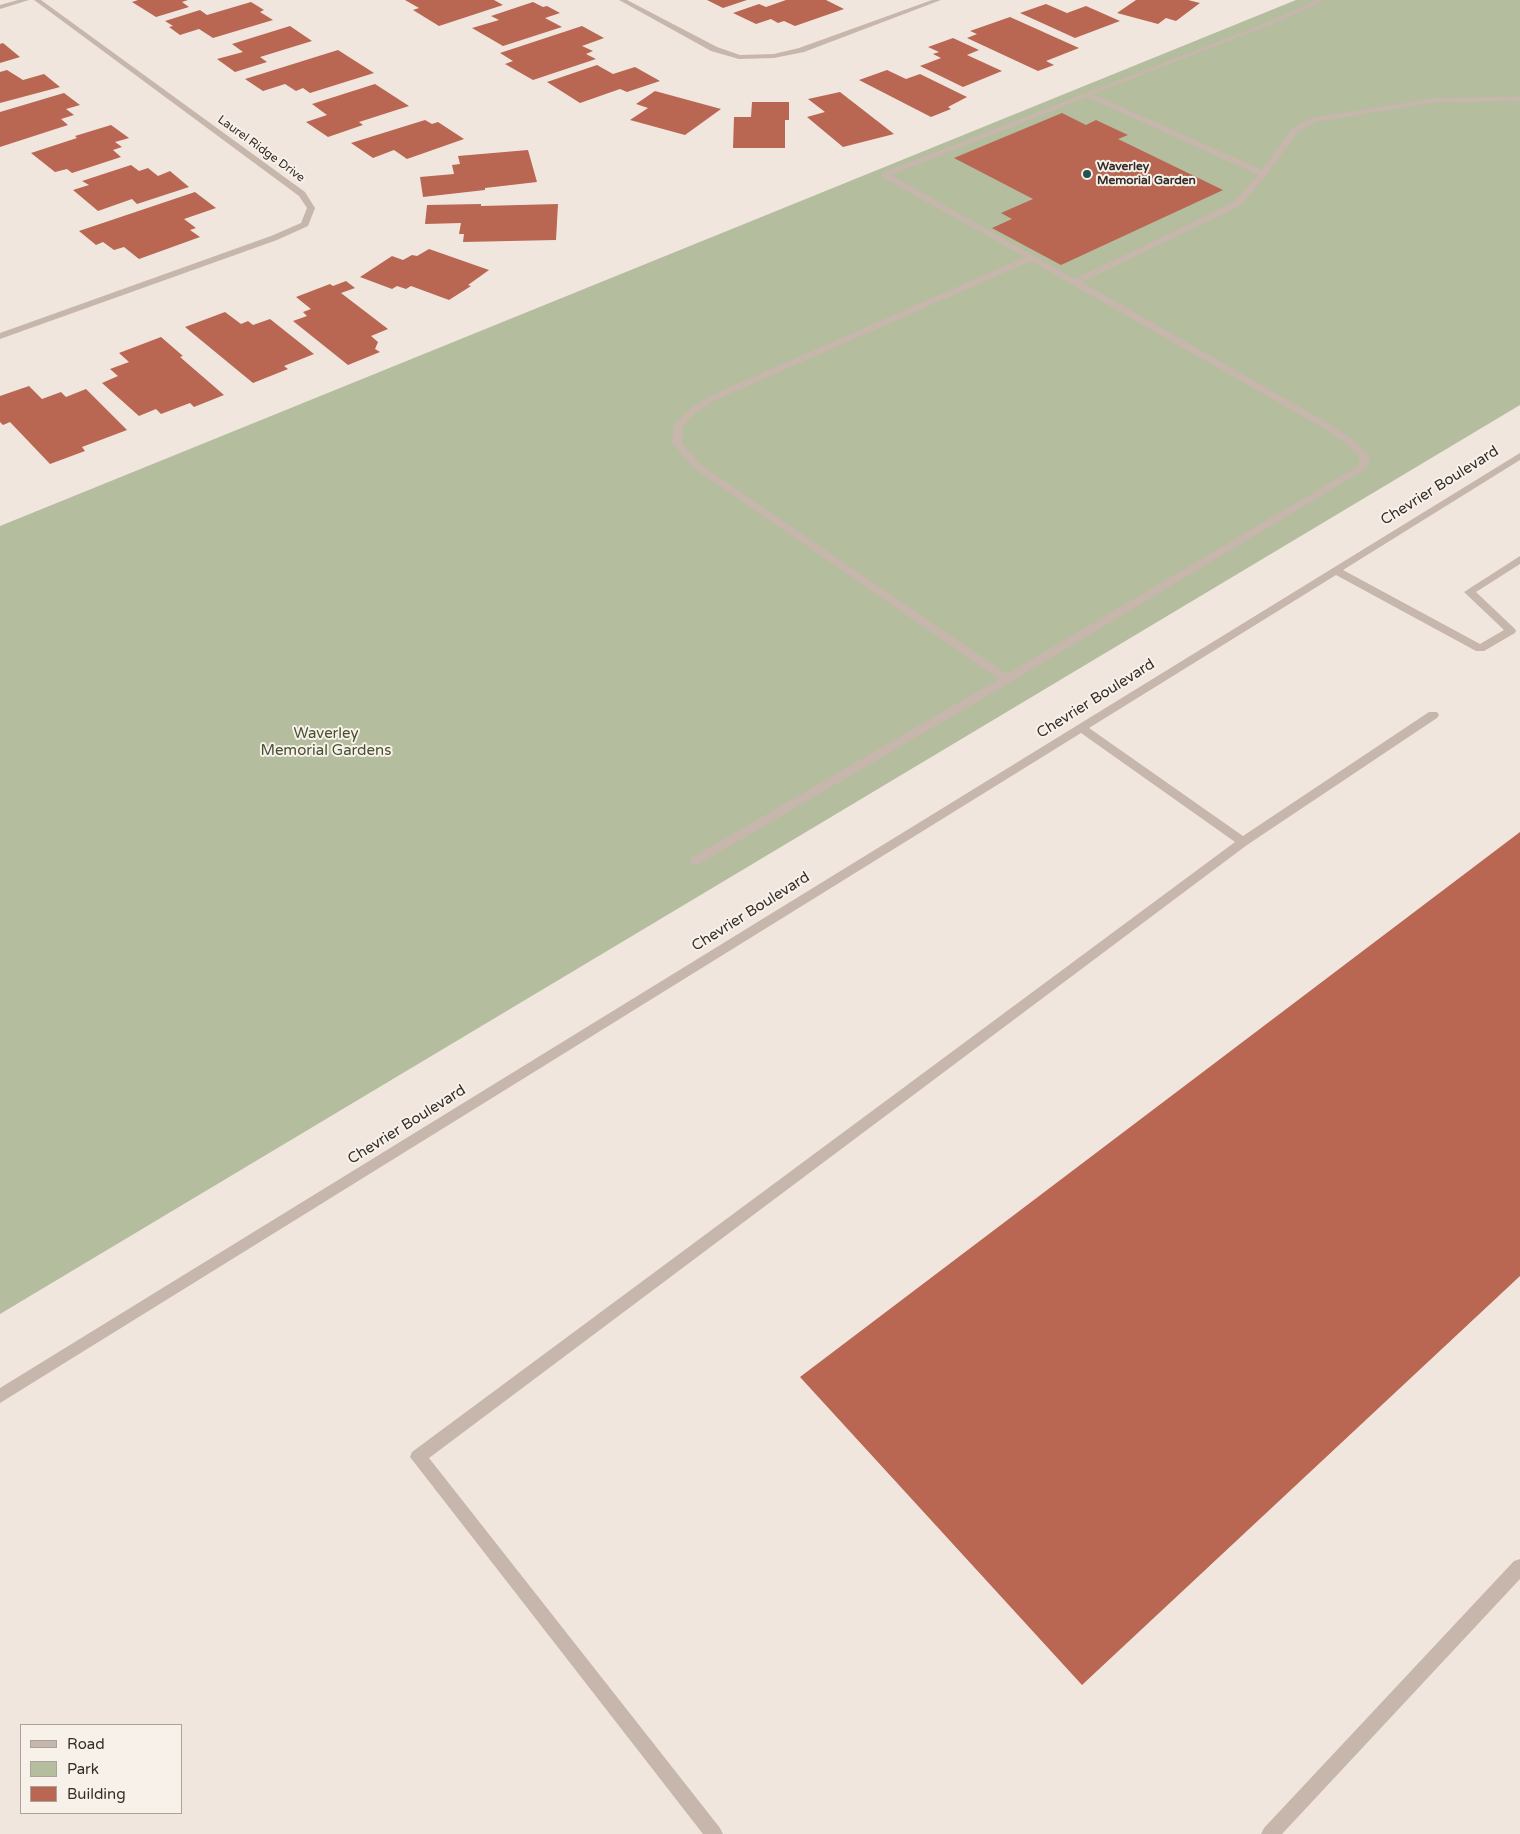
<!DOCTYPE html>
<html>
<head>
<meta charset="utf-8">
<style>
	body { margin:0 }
	#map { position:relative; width:1520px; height:1834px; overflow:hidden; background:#f0e6de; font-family:"Varela Round",sans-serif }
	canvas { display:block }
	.legend { position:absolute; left:20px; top:1724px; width:162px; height:90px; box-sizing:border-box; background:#f8f1ea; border:1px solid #aaa39d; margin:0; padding:6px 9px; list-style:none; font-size:15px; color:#352d29 }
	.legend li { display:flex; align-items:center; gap:10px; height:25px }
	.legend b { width:25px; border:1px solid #aaa39d }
</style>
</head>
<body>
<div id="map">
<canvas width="1520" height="1834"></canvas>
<ul class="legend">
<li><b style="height:6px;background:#c7b6ab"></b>Road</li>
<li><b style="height:14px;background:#b5bd9f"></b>Park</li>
<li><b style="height:14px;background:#b96652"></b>Building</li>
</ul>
</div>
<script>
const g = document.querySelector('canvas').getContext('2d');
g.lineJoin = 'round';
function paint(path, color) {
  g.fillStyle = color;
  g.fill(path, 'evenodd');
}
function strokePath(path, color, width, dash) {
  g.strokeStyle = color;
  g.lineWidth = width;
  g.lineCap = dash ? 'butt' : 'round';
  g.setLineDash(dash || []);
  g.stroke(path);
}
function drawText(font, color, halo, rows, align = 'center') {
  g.font = font + ' "Varela Round",sans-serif';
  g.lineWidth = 4;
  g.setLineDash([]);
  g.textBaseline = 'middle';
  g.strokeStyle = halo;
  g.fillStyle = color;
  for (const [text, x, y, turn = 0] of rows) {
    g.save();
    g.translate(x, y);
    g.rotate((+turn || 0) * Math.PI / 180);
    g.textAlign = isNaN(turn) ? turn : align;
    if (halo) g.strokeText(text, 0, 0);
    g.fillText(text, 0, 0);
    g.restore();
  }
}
paint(new Path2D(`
	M1296,0H1520V405L0,1314V526Z`), '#b5bd9f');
paint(new Path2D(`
	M138,0H188L182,2L189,7L156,17L132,2Z
	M405,0H494L503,5L439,26L413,10L419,8Z
	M707,0H747L723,8Z
	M786,0H826L844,9L795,26L784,21L778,23L771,19L756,24L733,13L759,4L766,7Z
	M1136,0H1188L1200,3L1176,21L1166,18L1158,24L1117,13Z
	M251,2L264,10L260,12L273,20L213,38L199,29L180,35L169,27L173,26L165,21L200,10L207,15Z
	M533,2L543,7L547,6L560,13L545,18L562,27L503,46L472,28L499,20L491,16Z
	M1046,4L1067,13L1086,6L1120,21L1075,38L1020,13Z
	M1010,17L1079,48L1046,61L1054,65L1038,71L967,38L977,34L970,31Z
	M290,26L312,41L260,57L267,62L235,72L217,59L243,52L232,44Z
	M582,26L604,38L582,46L593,51L586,54L596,59L533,80L505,64L513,61L500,53Z
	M953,38L979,50L967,55L1002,71L963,87L920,66L941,58L933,54L939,52L928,47Z
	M3,43L20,57L0,63V44Z
	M338,50L374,73L310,93L303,88L296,91L285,84L263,91L245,79Z
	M597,65L613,74L635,67L660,81L627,92L620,89L580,103L547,82Z
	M7,70L23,80L44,74L60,87L0,103V72Z
	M887,70L906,79L920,74L967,97L948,107L951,109L931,117L859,80Z
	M375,84L409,106L359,122L363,125L328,137L306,122L327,115L312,104Z
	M655,91L721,109L685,135L630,120L648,108L636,104Z
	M840,92L894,134L843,147L807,117L825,112L808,99Z
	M64,93L80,105L66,109L74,115L61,119L68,125L0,147V112Z
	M752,102H789V120H785V148H733L734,117H751Z
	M1062,113L1086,125L1096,120L1128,135L1118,139L1223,190L1061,265L992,228L1012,219L1001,213L1033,199L954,158Z
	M425,120L432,124L438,122L464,139L407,159L394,150L373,158L351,143Z
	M111,125L129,138L115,142L122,147L113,150L121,157L72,173L67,169L55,172L31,153L77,138L75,136Z
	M528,150L537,182L485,188V190L423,197L420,177L454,174L452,165L460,164L458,156Z
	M131,165L139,171L148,168L158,176L170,171L189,187L137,204L132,199L98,211L73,190L89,185L82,181Z
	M195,192L216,208L184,219L196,228L190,230L200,237L139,259L124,247L114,250L103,242L96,245L79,231Z
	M481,204V206L558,204L556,240L463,242L464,234H459L461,223L425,224L427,205Z
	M429,249L489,270L468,285L471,286L449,300L411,286L406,289L397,286L392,289L360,277L392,256L403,260L412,255L417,256Z
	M346,281L355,288L341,293L388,329L371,336L378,342L375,349L380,352L348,365L293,321L307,316L303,312L311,309L296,297L330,284L333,286Z
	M225,312L241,324L248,321L253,325L270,319L314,354L284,366L288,369L253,383L185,327Z
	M161,337L183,356L180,357L224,395L194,407L190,403L161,414L156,409L139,416L102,383L118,376L110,369L129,362L119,353Z
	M29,386L42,399L61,392L66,397L86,389L127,430L82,447L85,451L50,464L10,422L3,425L0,422V396Z
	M1520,832V1276L1082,1685L800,1377Z`), '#b96652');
paint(new Path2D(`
	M18,0H29L0,9V5Z
	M34,0H41L305,192L315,208L308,226L277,240L0,339V333L271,236L301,223L307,208L299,196Z
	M619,0H627L717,47L740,55L774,54L799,48L932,0H941L804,52L774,58L739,59L711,51Z
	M1316,0H1325L1275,23L1093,94L1262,170L1292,128L1311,118L1436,98L1520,97V101L1436,102L1316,122L1298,132L1266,176L1240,206L1082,282L1331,425L1352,439L1370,457L1366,469L1011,682L699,864H691L689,861L691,858L999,679L695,469L672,443L674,425L689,409L712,395L1025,257L882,177V173L1271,21ZM1087,97L1258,175L1234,202L1075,279L891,175ZM1031,261L1325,429L1346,443L1360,458L1358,466L1007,674L701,465L682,443V428L695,413L718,399Z
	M1520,453V460L1343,570L1480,644L1504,630L1464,592L1520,556V564L1476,592L1515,629L1516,631L1515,633L1484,651H1476L1336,575L1089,728L1243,836L1429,712H1437L1439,715L1437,718L1247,845L429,1458L720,1828L723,1834H703L410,1457L412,1452L1235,842L1081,733L0,1403V1388Z
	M1520,1559V1579L1282,1834H1261L1264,1828L1514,1561Z`), '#c7b6ab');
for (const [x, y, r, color] of [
	[1087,174,5,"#235252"]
]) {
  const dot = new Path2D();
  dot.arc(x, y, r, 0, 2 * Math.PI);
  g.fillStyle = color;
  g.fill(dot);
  strokePath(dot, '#f8f1ea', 2);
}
drawText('12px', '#352d29', '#f8f1ea', [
	["Laurel Ridge Drive",261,149,36]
]);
drawText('bold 12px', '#352d29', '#f8f1ea', [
	["Waverley",1097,167],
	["Memorial Garden",1097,181]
], 'left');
drawText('15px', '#352d29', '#f8f1ea', [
	["Chevrier Boulevard",1440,486,-32],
	["Chevrier Boulevard",1096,699,-32],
	["Chevrier Boulevard",751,912,-32],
	["Chevrier Boulevard",407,1125,-32]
]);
drawText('15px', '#465130', '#f8f1ea', [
	["Waverley",326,734],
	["Memorial Gardens",326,751]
]);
</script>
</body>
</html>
